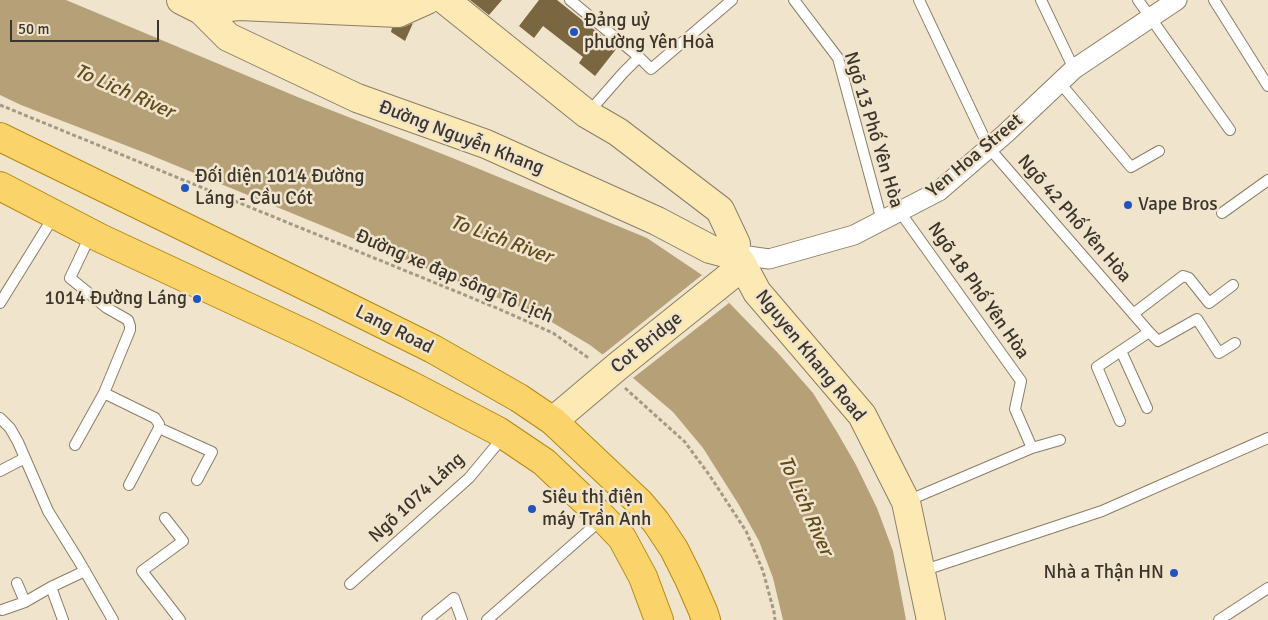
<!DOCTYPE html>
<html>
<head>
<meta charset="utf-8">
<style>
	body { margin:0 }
	#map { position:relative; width:1268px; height:620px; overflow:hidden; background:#f1e4cc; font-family:Signika,sans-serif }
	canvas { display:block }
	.scale { position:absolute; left:10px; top:20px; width:149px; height:22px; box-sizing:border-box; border:2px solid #3b352c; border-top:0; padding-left:6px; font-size:15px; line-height:18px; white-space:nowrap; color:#3b352c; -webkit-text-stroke:4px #f1e4cc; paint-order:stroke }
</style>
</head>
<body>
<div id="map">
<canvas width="1268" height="620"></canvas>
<div class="scale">50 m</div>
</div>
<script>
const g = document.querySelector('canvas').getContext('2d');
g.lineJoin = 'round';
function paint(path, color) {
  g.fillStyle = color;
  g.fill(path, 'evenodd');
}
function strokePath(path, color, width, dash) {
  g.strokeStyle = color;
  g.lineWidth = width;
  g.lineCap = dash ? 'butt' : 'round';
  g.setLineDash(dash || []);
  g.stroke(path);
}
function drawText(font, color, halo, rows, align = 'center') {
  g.font = font + ' Signika,sans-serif';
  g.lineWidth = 5;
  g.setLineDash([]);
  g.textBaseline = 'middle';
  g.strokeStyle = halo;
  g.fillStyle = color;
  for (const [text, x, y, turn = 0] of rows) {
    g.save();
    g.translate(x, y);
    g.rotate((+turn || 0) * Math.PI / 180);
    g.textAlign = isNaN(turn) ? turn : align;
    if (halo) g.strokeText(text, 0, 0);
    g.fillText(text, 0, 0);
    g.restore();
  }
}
paint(new Path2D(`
	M0,0H66L300,98L450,157L647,238L702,275L777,352L813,393L837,432L856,465L877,508L893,551L906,620H783L773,578L759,541L739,505L703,448L673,412L633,378L590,345L540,315L459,282L148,154L21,105L0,95Z`), '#b5a078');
paint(new Path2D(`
	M702,275L729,303L633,378L602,355Z`), '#f1e4cc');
paint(new Path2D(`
	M470,0H502L489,15Z
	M539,0H557L617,48L595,76L579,63L583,57L543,26L534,38L519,26Z
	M413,23L405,41L391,32L392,28L404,27Z`), '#7a6641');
const lane = new Path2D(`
	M570,0L639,57
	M794,0L838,58L882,221
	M919,0L989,148L1149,332L1158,341L1197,319L1219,353L1235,343
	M1041,0L1074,69
	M1138,0L1230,130
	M1214,0L1268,86
	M1060,83L1131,167L1159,151
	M588,113L623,73L639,57L651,69L732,0
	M900,212L1021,381L1015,409L1032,448
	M1222,213L1268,180
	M0,303L54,216
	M1133,314L1183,276L1189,278L1209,303L1233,285
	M1121,351L1147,408
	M104,393L155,418L159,424V428L129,485
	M0,418L10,428L18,442L48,511L79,561L113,620
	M1120,421L1097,367L1149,332
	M159,428L212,452L197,480
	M75,445L104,393L130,330V326L128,320L107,308L70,278L91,234
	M0,471L25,458
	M907,501L1032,448L1060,440
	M165,518L183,541L142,571L180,620
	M922,571L1102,511L1268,438
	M17,583L25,602
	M350,584L469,478L504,436
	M51,587L63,620
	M2,610L25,602L51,587L85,571
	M427,620L454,598L462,620
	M487,620L602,519
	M1219,620L1268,588`);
const street = new Path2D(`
	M748,256L769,259L854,235L939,191L1005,134L1074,69L1177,0`);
const secondary = new Path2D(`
	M181,0L201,10L228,37L357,98L486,144L657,221L710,249L729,254
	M445,0L587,114L618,132L720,210L736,244
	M201,10L239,6L398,13L427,0
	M741,262L757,292L862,415L906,502L931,620
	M553,421L618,366L734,273L738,263`);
const primary = new Path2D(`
	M0,137L328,297L433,349L519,398L553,421L640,503L656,522L674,549L689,579L703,611L706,620
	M0,186L100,238L308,335L408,384L498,431L544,462L603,518L622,538L643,577L659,620`);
strokePath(lane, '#8a7e68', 12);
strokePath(street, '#8a7e68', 21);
strokePath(secondary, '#8a7e68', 30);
strokePath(primary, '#b58913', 30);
strokePath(new Path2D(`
	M0,105L499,309L553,333L590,359
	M625,388L685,442L710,476L746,531L763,571L774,612L775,620`), '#a39987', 3, [4, 2.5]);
strokePath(lane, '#fff', 10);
strokePath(street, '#fff', 19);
strokePath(secondary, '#fde9b4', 28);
strokePath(primary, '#fad36a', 28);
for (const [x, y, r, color] of [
	[574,32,5,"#2054c1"],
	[185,188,5,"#2054c1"],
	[1128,205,5,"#2054c1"],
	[197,299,5,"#2054c1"],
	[532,509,5,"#2054c1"],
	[1174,573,5,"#2054c1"]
]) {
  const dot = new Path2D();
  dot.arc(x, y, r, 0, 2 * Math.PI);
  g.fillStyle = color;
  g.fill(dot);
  strokePath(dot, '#f1e4cc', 2);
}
drawText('19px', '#3b352c', '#f1e4cc', [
	["Đảng uỷ",584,21],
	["phường Yên Hoà",584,43],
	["Đối diện 1014 Đường",195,177],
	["Láng - Cầu Cót",195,199],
	["Vape Bros",1138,205],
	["1014 Đường Láng",187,299,"right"],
	["Siêu thị điện",542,498],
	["máy Trần Anh",542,520],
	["Nhà a Thận HN",1164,573,"right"]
], 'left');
drawText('19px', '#3b352c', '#f1e4cc', [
	["Ngõ 13 Phố Yên Hòa",873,130,73],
	["Đường Nguyễn Khang",461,138,21],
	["Yen Hoa Street",975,156,-40],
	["Ngõ 42 Phố Yên Hòa",1074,219,49],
	["Đường xe đạp sông Tô Lịch",454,277,23],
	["Ngõ 18 Phố Yên Hòa",978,291,55],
	["Lang Road",394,330,27],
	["Cot Bridge",647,343,-39],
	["Nguyen Khang Road",810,356,51],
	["Ngõ 1074 Láng",417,498,-43]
]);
drawText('italic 20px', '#624b1b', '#f1e4cc', [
	["To Lich River",124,92,24],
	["To Lich River",501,240,20],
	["To Lich River",805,506,66]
]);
</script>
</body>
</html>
